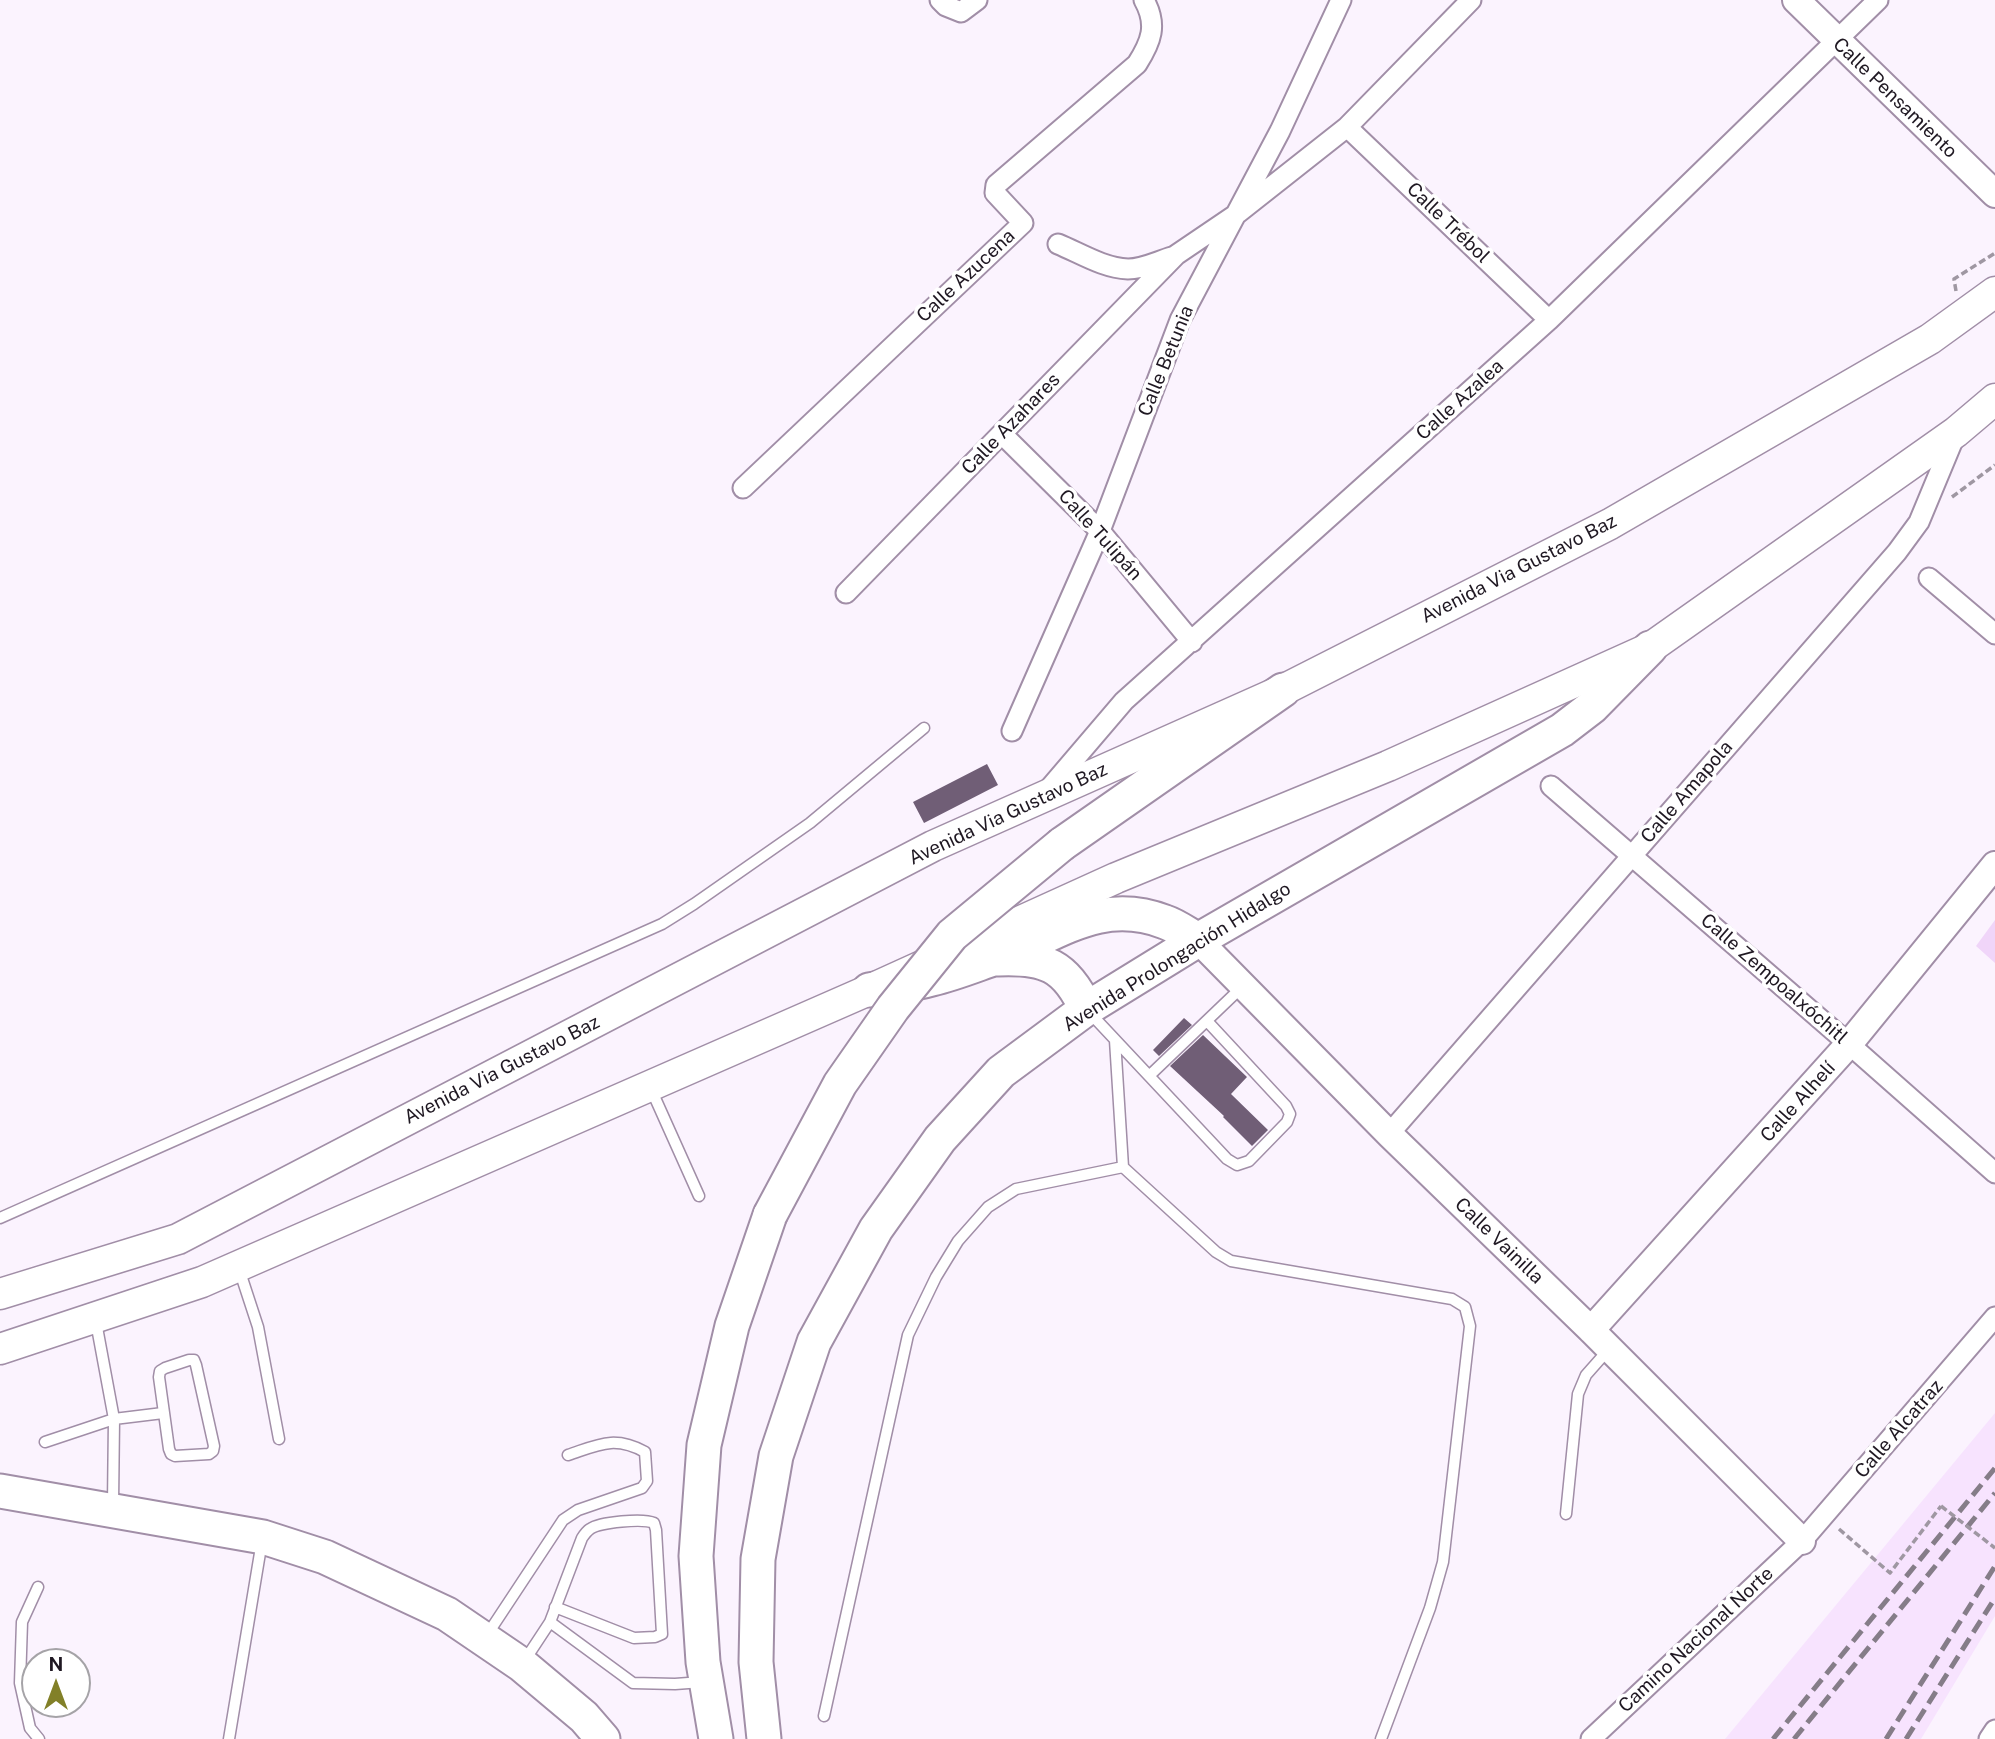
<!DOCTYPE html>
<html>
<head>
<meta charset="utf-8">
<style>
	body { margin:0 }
	#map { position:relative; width:1995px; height:1739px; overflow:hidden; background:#fbf3fe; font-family:"Public Sans",sans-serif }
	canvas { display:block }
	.north { position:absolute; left:21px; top:1648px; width:70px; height:70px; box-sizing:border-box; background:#fff; border:2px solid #a5a3a7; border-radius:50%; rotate:0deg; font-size:19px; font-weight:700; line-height:28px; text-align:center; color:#1f1822 }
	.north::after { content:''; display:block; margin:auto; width:24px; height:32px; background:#828028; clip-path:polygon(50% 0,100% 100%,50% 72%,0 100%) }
</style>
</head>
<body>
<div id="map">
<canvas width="1995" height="1739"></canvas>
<div class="north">N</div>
</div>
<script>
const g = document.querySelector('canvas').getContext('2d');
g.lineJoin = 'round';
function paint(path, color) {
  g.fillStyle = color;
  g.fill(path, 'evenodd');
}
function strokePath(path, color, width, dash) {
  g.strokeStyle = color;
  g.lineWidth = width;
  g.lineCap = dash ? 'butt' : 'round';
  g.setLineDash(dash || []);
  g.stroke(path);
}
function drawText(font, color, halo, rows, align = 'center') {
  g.font = font + ' "Public Sans",sans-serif';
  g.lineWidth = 7;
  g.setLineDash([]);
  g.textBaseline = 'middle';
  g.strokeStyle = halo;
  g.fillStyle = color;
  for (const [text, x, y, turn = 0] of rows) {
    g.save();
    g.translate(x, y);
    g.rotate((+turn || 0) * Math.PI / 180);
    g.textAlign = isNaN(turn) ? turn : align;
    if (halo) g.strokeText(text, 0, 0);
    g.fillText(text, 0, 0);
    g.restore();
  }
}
paint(new Path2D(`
	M1995,1413V1616L1921,1739H1725Z`), '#f7e3fe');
paint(new Path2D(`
	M1995,920V963L1976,946Z`), '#f0d5f9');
paint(new Path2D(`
	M987,764L998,785L924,823L913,802Z
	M1184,1018L1192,1025L1159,1056L1153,1050Z
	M1203,1035L1247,1077L1231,1094L1268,1130L1252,1146L1223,1117L1224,1116L1170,1066Z`), '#705e76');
const lane = new Path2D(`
	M1090,1013L1227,1159L1237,1165L1249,1161L1287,1122L1290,1114L1286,1106L1207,1021
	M1115,1040L1123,1167L1216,1252L1231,1261L1452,1299L1465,1307L1470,1326L1443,1562L1430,1608L1381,1739
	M1149,1076L1243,986
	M651,1089L699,1196
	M0,1218L662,924L694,904L810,823L924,728
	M239,1269L258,1327L279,1439
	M96,1322L114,1419L113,1504
	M189,1360H194L196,1365L214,1446L213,1451L209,1454L175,1456L171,1454L169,1449L159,1377L160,1371L165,1368Z
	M45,1442L114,1419L163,1413
	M1566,1514L1578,1394L1586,1375L1609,1349
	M38,1587L22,1622L20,1683L30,1728L39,1739
	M550,1622L633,1683L675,1684L702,1682
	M487,1635L563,1520L578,1510L642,1488L647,1481L645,1452C614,1435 598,1445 568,1455
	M525,1660L550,1622L582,1538C584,1535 587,1531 590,1529C600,1522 643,1518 654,1523L656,1530L662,1634L655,1637L634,1638L555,1607
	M824,1716L908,1335L936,1277L958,1241L988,1207L1016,1189L1123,1167
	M229,1739L262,1541`);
const street = new Path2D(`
	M940,0L946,6L961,12L977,0
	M1347,127L1549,320
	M1058,244C1080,253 1103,268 1128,269C1143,269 1158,261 1172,257
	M1002,434L1100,531L1192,642
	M743,488L1023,223L995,193L996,185L1137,64C1151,42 1158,25 1144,0
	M1929,578L1995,634
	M846,593L1176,255L1238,213L1347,127L1471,0
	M1012,731L1100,531L1180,320L1280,131L1341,0
	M1551,786L1849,1044L1995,1173
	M1048,790L1124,701L1549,320L1878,0
	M1389,1134L1897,552L1919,522L1956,433
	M1591,1739L1802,1541L1995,1317
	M1989,1739L1995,1730`);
const secondary = new Path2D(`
	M1796,0L1995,194
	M1198,940L1389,1134L1591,1330L1802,1541
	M1591,1330L1849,1044L1995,865`);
const primary = new Path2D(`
	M0,1294L178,1239L933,846L1283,690L1610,524L1930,339L1995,292
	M0,1349L202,1282L869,990L1116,878L1388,766L1650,648L1956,432L1995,399`);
const highway = new Path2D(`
	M1062,844L1283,690
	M998,959C1045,957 1066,965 1086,1009
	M869,990C890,986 912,985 932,979C953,974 973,966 993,959C1054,938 1097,896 1165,922C1177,926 1187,934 1198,940
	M0,1491L263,1537L325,1557L447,1614L522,1665L584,1717L603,1739
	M716,1739L703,1662L696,1556L704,1445L732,1326L770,1215
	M764,1739L756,1662L758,1559L776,1456L814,1342L876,1229L940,1139L1001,1072L1086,1009L1198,940L1562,730L1592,707L1650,648`);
strokePath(lane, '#a18ea7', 13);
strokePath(street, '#a18ea7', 23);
strokePath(secondary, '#a18ea7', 30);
strokePath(primary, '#a18ea7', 33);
strokePath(highway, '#a18ea7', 37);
strokePath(new Path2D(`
	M1956,291L1954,279L1995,253
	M1952,497L1995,465
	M1839,1529L1890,1573L1941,1506`), '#9f97a2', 3.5, [7, 3.5]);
strokePath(lane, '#fff', 10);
strokePath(street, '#fff', 19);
strokePath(secondary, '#fff', 26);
strokePath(primary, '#fff', 30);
strokePath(highway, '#fff', 33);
strokePath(new Path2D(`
	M1773,1739L1995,1468
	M1794,1739L1995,1493
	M1886,1739L1995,1566
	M1906,1739L1995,1598`), '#857d88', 5, [14, 7]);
const highwayBridge = new Path2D(`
	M770,1215L840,1084L893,1008L952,935L1062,844`);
strokePath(highwayBridge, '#a18ea7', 37, []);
strokePath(new Path2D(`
	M1941,1506L1995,1548`), '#9f97a2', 3.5, [7, 3.5]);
strokePath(highwayBridge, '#fff', 33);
drawText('19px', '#1f1822', '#fff', [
	["Calle Pensamiento",1895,98,44],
	["Calle Trébol",1448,223,44],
	["Calle Azucena",966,276,-43],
	["Calle Betunia",1166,361,-68],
	["Calle Azalea",1460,400,-42],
	["Calle Azahares",1011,424,-46],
	["Calle Tulipán",1100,535,48],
	["Avenida Via Gustavo Baz",1519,569,-27],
	["Calle Amapola",1687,792,-49],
	["Avenida Via Gustavo Baz",1008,814,-25],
	["Avenida Prolongación Hidalgo",1177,957,-32],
	["Calle Zempoalxóchitl",1774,979,41],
	["Avenida Via Gustavo Baz",502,1070,-27],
	["Calle Alhelí",1798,1102,-48],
	["Calle Vainilla",1499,1241,44],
	["Calle Alcatraz",1899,1429,-49],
	["Camino Nacional Norte",1696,1640,-43]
]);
</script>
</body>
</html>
